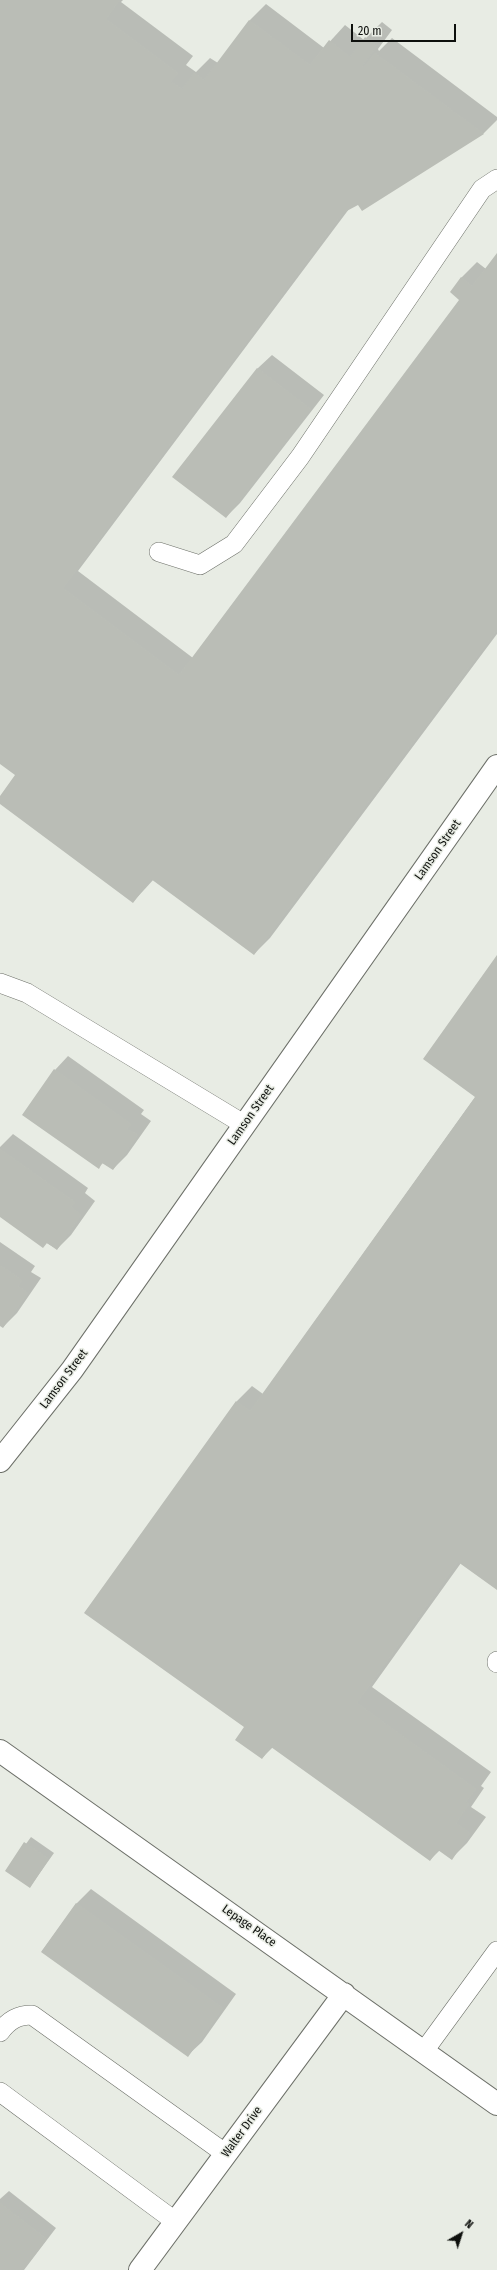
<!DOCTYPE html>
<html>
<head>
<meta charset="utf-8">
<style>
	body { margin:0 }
	#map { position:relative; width:497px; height:2270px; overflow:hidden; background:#e8ece4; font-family:"Fira Sans Condensed",sans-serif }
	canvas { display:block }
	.north { position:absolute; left:441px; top:2214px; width:40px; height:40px; -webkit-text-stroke:3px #e8ece4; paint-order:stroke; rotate:39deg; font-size:11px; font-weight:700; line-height:16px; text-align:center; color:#0e100d }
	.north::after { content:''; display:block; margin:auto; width:14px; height:18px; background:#0e100d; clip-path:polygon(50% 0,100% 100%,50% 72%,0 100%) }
	.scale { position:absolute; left:351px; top:24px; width:105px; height:18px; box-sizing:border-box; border:2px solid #0e100d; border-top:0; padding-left:5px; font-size:12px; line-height:14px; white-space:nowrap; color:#0e100d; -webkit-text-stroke:3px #e8ece4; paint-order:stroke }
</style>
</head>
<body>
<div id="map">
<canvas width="497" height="2270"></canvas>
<div class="north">N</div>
<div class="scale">20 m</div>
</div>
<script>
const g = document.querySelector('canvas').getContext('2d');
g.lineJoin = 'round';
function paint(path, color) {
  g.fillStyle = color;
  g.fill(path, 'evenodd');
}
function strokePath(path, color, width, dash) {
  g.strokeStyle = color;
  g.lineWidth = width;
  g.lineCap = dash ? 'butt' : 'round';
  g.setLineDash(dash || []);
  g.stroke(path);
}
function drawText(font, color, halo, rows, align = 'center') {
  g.font = font + ' "Fira Sans Condensed",sans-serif';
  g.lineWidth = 3;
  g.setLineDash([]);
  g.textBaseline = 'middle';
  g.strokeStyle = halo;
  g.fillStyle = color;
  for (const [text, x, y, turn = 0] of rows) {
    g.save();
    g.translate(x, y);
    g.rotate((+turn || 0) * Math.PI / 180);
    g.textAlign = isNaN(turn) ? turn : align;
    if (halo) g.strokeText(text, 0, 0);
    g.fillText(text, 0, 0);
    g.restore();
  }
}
paint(new Path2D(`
	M0,0H123L121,2L193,56L186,65L196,72L210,58L218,63L250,20L266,4L324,48L345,25L364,40L382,22L392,30L378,49L379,51L392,38L497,117V120L483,134L349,209L78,571L193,658L461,300V278L477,262L486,269L497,255V634L270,938L254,954L154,879L133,902L0,803V798L17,775L0,763Z
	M272,355L324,395L240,503L226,517L174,476L258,368Z
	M497,957V1589L461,1563L372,1687L491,1772L481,1786L484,1788L471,1807L486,1817L467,1843L451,1859L440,1850L430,1860L273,1747L262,1758L246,1727L237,1401L252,1386L263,1394L476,1096Z
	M68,1056L144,1110L141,1114L151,1121L127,1155L113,1169L103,1163L99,1167L55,1070Z
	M13,1134L88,1188L85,1193L95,1201L71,1235L57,1249L0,1216V1147Z
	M0,1242L35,1266L31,1272L41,1278L17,1313L3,1327L0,1325Z
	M31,1837L54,1853L30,1887L6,1871Z
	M91,1889L236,1994L202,2042L188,2055L42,1951L77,1903Z
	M9,2191L56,2228L24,2270H0V2199Z`), '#0003');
paint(new Path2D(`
	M0,0H120L106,19L178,73L171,82L182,89L194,73L204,80L249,20L310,65L329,40L350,57L365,37L377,46L362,66L364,67L375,53L484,134L362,211L358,205L343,213L63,588L179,675L459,300L450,292L461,277L472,286L497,253V630L254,955L151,879L133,903L0,804V796L15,775L0,764Z
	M257,368L311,409L226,518L172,477Z
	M497,955V1590L458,1562L357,1703L476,1789L466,1802L469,1804L456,1823L470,1833L452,1860L438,1850L430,1861L271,1747L262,1759L235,1740L244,1727L84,1613L236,1401L250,1411L475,1097L423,1059Z
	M54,1069L131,1124L127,1129L138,1135L113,1170L102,1163L99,1169L22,1115Z
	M0,1149L75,1202L71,1207L81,1215L57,1250L47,1243L43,1248L0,1217Z
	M0,1265L22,1280L18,1286L28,1293L3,1328L0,1326Z
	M24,1842L49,1859L30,1888L5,1871Z
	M76,1903L223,2008L188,2057L41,1952Z
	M0,2203L47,2239L23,2270H0Z`), '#babdb6');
const service = new Path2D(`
	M159,552L200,565L234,544L300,457L482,189L497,179
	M0,983L27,993L245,1125
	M497,1661V1663
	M0,2032C9,2020 18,2015 32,2015L226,2154
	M424,2051L497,1951
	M0,2092L176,2222`);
const minor = new Path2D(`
	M0,1461L72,1370L497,766
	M0,1751L497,2104
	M140,2270L344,1994`);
strokePath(service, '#6d7069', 20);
strokePath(minor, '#6d7069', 24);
strokePath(service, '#fff', 19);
strokePath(minor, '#fff', 22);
drawText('12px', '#0e100d', '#e8ece4', [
	["Lamson Street",438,850,-55],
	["Lamson Street",251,1115,-55],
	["Lamson Street",64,1379,-53],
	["Lepage Place",249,1926,35],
	["Walter Drive",242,2132,-54]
]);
</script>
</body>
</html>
